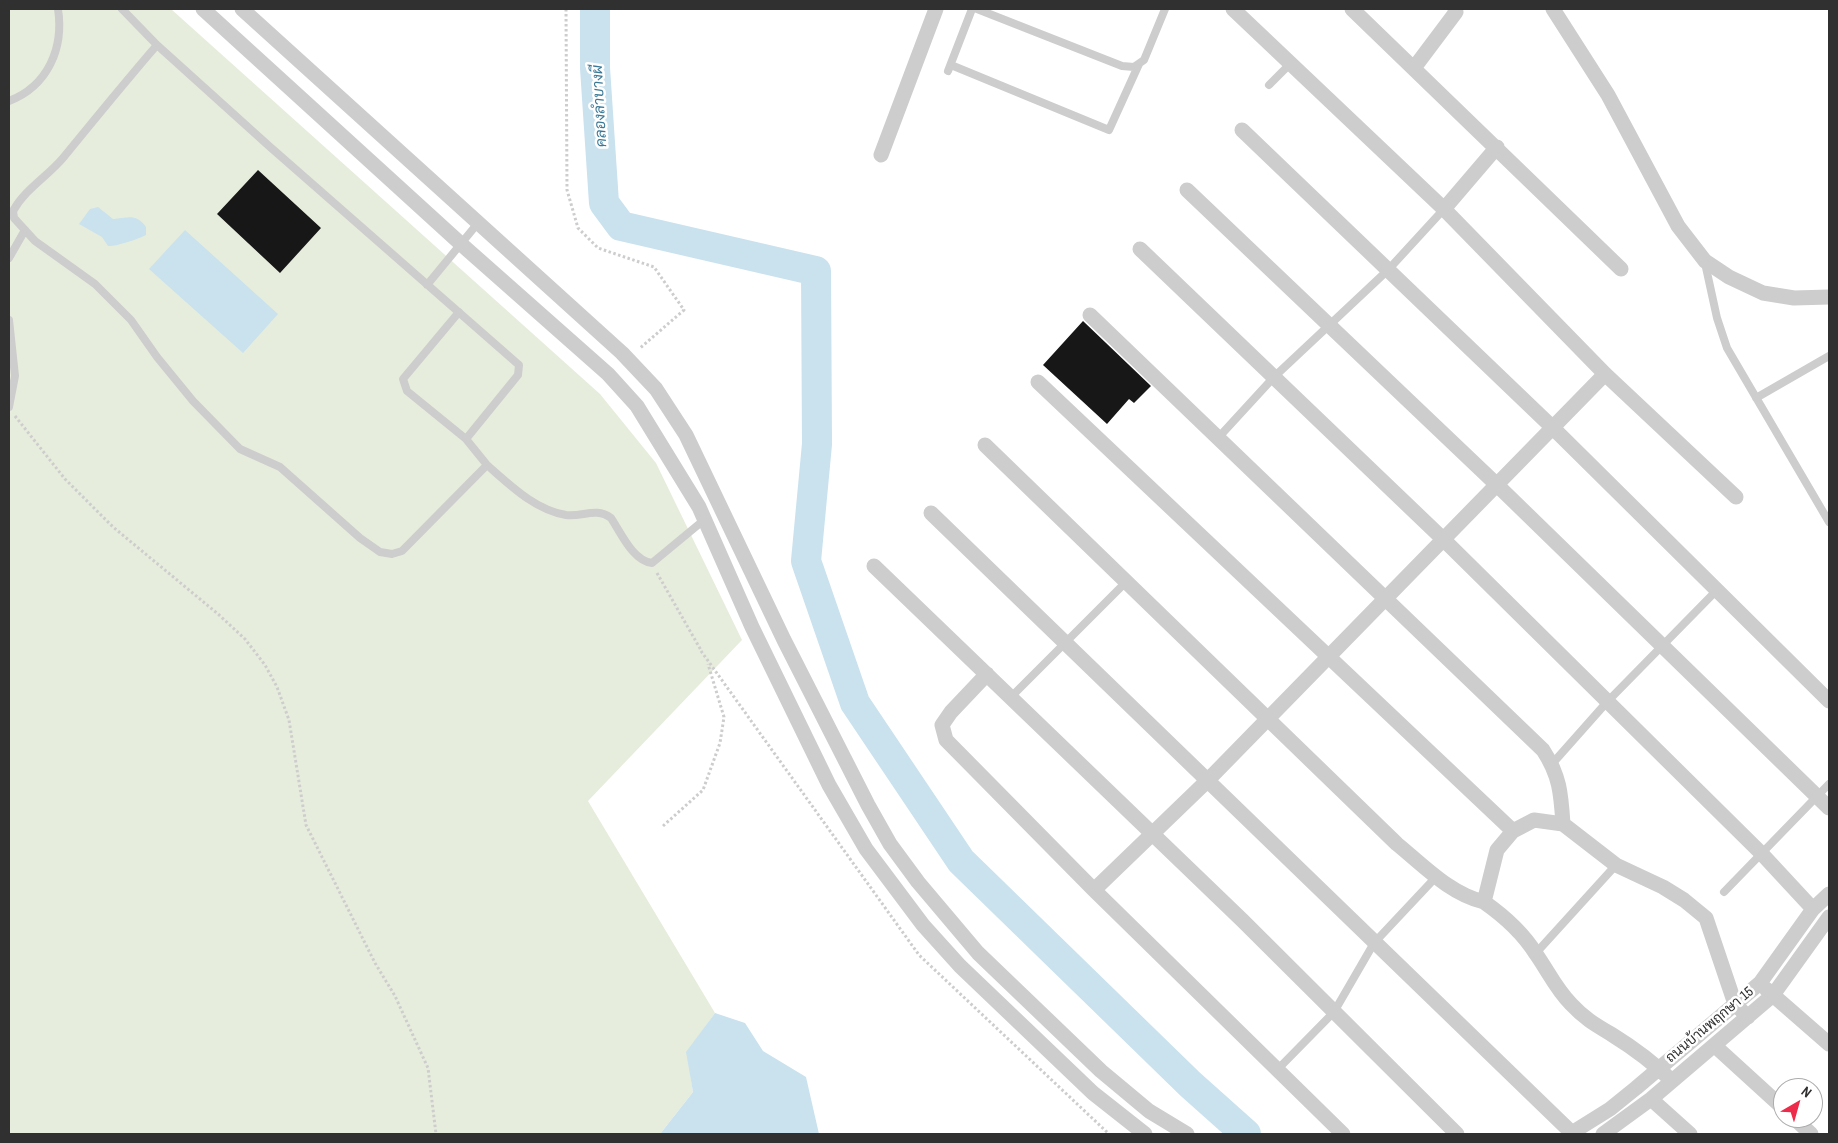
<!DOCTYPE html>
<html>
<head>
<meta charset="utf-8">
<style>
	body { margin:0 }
	#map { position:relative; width:1838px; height:1143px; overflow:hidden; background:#fff; font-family:"Archivo Narrow",sans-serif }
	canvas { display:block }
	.frame { position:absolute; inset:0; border:10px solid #303030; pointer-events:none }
	.north { position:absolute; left:1773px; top:1078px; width:50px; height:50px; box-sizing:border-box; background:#fff; border:1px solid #acacac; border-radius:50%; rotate:38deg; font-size:14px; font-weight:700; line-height:20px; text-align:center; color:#303030 }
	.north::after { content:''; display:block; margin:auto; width:18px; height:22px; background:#ec2c4a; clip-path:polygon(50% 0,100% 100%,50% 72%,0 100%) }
</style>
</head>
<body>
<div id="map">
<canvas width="1838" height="1143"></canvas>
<div class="frame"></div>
<div class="north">N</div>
</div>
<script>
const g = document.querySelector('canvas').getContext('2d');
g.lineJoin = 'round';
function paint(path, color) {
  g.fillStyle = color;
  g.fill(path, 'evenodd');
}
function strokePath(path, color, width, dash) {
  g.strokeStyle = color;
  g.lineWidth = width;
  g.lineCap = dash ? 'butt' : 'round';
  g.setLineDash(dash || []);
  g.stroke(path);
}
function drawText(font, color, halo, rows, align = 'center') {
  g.font = font + ' "Archivo Narrow",Sarabun,sans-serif';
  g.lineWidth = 5;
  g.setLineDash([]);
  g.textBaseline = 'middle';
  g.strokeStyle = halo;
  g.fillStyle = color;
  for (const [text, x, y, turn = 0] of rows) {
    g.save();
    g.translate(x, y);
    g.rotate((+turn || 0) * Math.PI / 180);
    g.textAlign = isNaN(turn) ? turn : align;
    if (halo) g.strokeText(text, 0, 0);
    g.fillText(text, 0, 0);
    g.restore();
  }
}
paint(new Path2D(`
	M9,9H171L600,394L656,463L742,640L588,801L715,1013L687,1052L693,1092L660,1134H9Z`), '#e7eddd');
paint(new Path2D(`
	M98,207L113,219C128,218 136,213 146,227V235C139,239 114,247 108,246L102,237L79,224L90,209Z
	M185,230L278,314L243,353L149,269Z
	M715,1013L745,1023L763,1051L806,1077L819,1134H660L693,1092L686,1052Z`), '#c9e2ee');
strokePath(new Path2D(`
	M595,9V68L604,203L621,226L816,271L817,444L806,561L855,703L961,861L1190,1084L1246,1134`), '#c9e2ee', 30);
paint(new Path2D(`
	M258,170L321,228L280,273L217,214Z
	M1083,321L1151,386L1134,403L1129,399L1107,424L1043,365Z`), '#171717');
strokePath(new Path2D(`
	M566,9L567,190L578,228L598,248L654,267L684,310L639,349
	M15,416L65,479L113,527L218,614L245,639L265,665L277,687L289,720L306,825L375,963L395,996L428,1068L436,1134
	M657,573L702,652
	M701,651L919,955L1109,1134
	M663,826L703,790L720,743L724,717L708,664`), '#cdcdcd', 3, [2.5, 2.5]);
strokePath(new Path2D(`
	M122,9L157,45
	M977,9L1122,66L1134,67L1144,60L1165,9
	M951,65L1109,130L1139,64
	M948,71L972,9
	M1269,85L1291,63
	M9,101C48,86 64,48 58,9
	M9,258L25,230
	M1705,263L1717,318L1727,348L1829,522
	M427,285L478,223
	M459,312L403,379L407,391L466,439L487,465L402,551L392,554L380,552L360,538L280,467L240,449L193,401L157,357L131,320L95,284L35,241L14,218L13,211C25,189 48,176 63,158C94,120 125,82 157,45L269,146L519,365L518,375L466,439
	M9,320L15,376L9,407
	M1756,398L1829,356
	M1218,438L1274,377L1388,270L1444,209
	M487,465C510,485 535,510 566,515C583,517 596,507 611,518C621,533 633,561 652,563L704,520
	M1011,697L1126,582
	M1552,764L1607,702L1717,590
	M1724,892L1829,784
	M1536,953L1616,865
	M1277,1070L1334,1012L1374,943L1436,877`), '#cdcdcd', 8);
strokePath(new Path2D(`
	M203,9L461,244L608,374L637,406L699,507L752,627L829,785L866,849L923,925L960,966L1093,1093L1145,1134
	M242,9L622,353L656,389L686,435L784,640L868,805L890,844L918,882L978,953L1101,1071L1149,1111L1187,1134
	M1233,9L1444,209L1605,374L1736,497
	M1352,9L1621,269
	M1553,9L1608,95L1678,226L1705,261L1729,277L1763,293L1794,298L1829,297
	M1414,68L1456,12L1455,9
	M1242,130L1552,427L1829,701
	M881,155L936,9
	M1187,190L1496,484L1829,808
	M1444,209L1497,147
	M1140,249L1443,539L1762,854L1813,909
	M1090,315L1543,750C1560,776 1561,794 1563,824L1616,865L1663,887L1684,900L1706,918L1735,1004L1748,1017
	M1038,382L1513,831
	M985,445L1397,844C1424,866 1450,894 1484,902
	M931,513L1572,1133
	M874,566L1242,920L1457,1134
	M987,674L951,712L942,725L946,740L1094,890L1343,1134
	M1563,824L1534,820L1513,831L1497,850L1484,902C1504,916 1523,933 1536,954C1548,971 1556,989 1571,1004C1584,1018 1594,1024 1611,1034C1632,1047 1654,1063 1672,1081
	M1094,890L1207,781L1605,374
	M1766,989L1829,1044
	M1715,1046L1783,1108
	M1651,1099L1690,1134
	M1794,1118L1811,1134
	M1570,1134L1610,1109L1636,1088L1760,983L1813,909L1829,894
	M1603,1134L1651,1099L1773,995L1829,917`), '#cdcdcd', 15);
drawText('14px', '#303030', '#fff', [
	["ถนนบ้านพฤกษา 15",1710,1025,-40]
]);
drawText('italic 15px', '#3a7996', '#fff', [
	["คลองลำบางผี",600,106,-93]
]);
</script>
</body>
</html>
